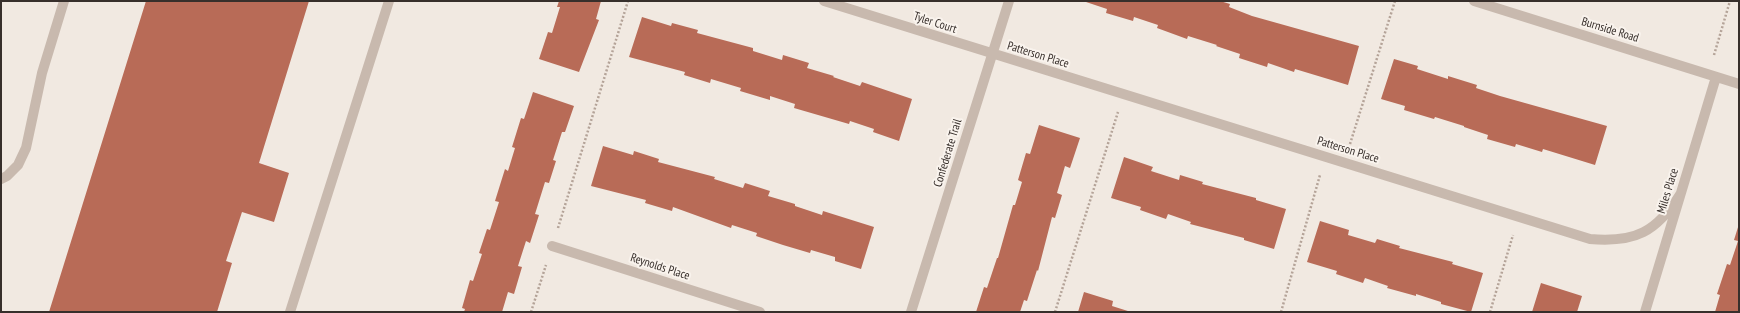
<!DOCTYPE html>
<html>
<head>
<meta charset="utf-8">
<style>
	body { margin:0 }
	#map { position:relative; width:1740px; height:313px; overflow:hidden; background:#f1e9e1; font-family:"PT Sans Narrow",sans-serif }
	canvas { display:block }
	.frame { position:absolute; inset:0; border:2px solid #372f2b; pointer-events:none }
</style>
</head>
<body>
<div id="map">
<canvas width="1740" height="313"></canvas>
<div class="frame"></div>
</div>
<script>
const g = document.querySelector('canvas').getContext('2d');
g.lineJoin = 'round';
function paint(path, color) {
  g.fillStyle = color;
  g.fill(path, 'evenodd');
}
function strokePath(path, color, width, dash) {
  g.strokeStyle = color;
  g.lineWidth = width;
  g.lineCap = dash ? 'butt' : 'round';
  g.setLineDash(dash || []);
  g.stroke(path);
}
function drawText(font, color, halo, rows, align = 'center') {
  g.font = font + ' "PT Sans Narrow",sans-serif';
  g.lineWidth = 4;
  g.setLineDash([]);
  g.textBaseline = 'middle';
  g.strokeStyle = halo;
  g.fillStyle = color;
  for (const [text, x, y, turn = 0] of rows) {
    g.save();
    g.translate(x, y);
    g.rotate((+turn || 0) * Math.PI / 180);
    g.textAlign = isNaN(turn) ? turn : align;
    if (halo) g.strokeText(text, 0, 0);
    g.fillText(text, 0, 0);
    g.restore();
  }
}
paint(new Path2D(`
	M146,1H309L259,163L289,173L274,222L242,212L226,261L232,263L217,312H49Z
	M559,1H601L596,19L599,20L579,72L539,59L548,32L552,33L560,7H557Z
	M1083,1H1220L1230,4L1229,7L1252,16L1359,46L1348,85L1295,69L1294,72L1268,63L1267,67L1239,58L1240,54L1216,46L1217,45L1188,36L1187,39L1157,28L1158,25L1134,17L1133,21L1106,13L1107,9Z
	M642,17L671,26L672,23L698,30L697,33L753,48V51L782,60L783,55L809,63L807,68L834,76L833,77L860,86L862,82L912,99L899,141L873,132L874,129L850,121L849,124L794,108L795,104L770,96V100L740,91L741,88L711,79L710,83L684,75L685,72L629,57Z
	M1394,59L1418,66L1417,69L1448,79V76L1477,85L1476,88L1500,96L1607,126L1595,165L1543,149L1542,152L1516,144L1515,147L1487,139L1488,135L1464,127V126L1435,117L1434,119L1404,110L1405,106L1381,99Z
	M533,92L574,106L565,132H562L553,160L556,161L549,183L545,182L535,214L539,215L530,243L526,241L518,266L522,267L514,294L508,292L502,312H464L465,309L462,308L470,280L473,281L482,254L479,253L487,229L490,230L499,202L495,201L505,169L508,171L515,148L512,147L521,118L524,119Z
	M1039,125L1080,138L1070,168L1065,166L1057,193L1062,195L1055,218L1052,217L1038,271L1037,270L1027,301L1024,300L1020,312H976L984,287L987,288L997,258H998L1013,205H1015L1022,182L1018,180L1026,153L1030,154Z
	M603,146L633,155L634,151L659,159L658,162L715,177L714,179L743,188L745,183L770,191L768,196L795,204V206L822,215L823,211L874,227L861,269L835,261V257L811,250L810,253L783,245L756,236L757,233L732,225L731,228L673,207L672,211L645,203L646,200L591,186Z
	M1124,157L1153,167L1151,171L1179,180L1180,175L1203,182L1202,184L1256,198V200L1286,209L1274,249L1244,240V238L1190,224L1191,222L1168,214L1166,219L1140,210L1141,207L1111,198Z
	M1320,221L1349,230L1348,235L1375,243L1377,239L1400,246L1399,248L1453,262L1452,264L1483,273L1471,312L1441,304V302L1416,294V296L1387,288L1388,286L1365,278L1363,283L1336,274L1337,271L1307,262Z
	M1739,224V312H1715L1720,295L1717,294L1727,264L1730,265L1738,241L1734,240Z
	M1541,283L1582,296L1577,312H1532Z
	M1084,292L1113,301L1112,306L1131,312H1078Z`), '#b86b57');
strokePath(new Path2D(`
	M1714,55L1730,1
	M1350,144L1395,1
	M558,228L628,1
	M531,312L546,265
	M1055,312L1118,112
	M1281,312L1320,175
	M1490,312L1513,235`), '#b4a398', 2.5, [2, 2]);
strokePath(new Path2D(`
	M824,1L1590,239C1635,243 1657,232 1681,193
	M1474,1L1739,84
	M1,179L7,176L18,165L26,148L42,73L64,1
	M552,246L760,312
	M290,312L389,1
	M911,312L1009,1
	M1645,312L1716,77`), '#c8b9ae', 10);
drawText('12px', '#372f2b', '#f9f3ed', [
	["Tyler Court",935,23,18],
	["Burnside Road",1610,30,17],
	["Patterson Place",1038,55,17],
	["Patterson Place",1348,150,17],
	["Confederate Trail",948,153,-73],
	["Miles Place",1668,191,-73],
	["Reynolds Place",660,267,18]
]);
</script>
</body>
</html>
